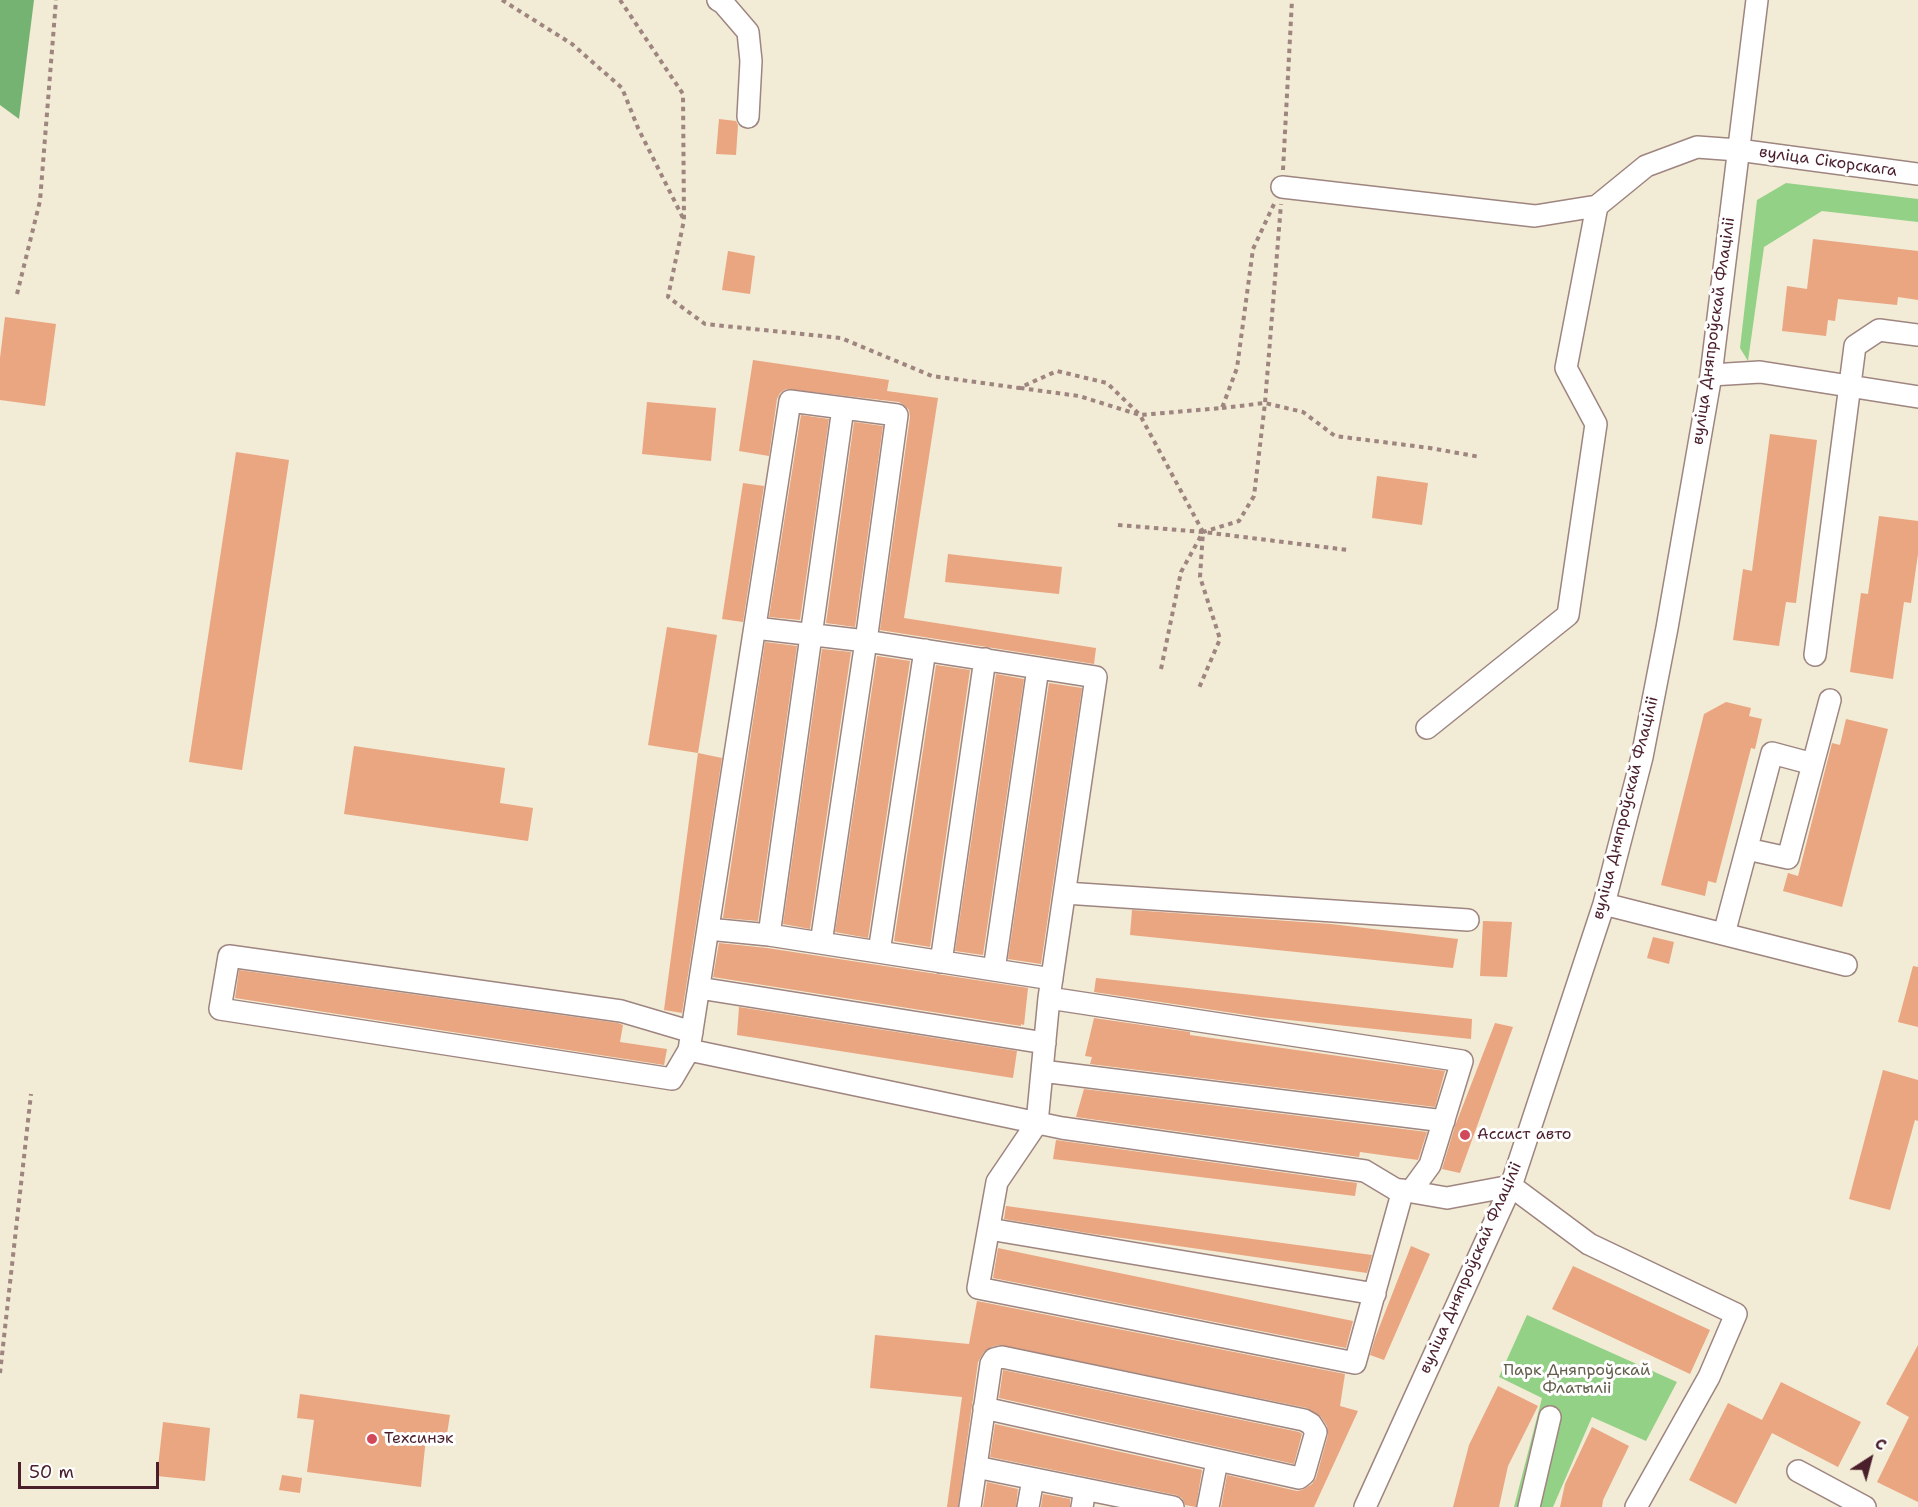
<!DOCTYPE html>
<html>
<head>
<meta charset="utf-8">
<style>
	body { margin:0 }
	#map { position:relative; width:1918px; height:1507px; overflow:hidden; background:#f2ebd5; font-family:"Shantell Sans",sans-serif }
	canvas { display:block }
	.north { position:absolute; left:1840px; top:1429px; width:60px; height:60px; -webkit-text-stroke:4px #fff; paint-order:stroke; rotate:36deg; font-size:16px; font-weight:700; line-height:24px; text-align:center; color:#4a1f2b }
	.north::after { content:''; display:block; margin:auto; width:21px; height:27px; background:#4a1f2b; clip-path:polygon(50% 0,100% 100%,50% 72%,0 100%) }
	.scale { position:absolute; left:18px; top:1462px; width:141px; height:27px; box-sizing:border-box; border:3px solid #4a1f2b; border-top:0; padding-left:8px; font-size:18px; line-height:21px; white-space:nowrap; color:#4a1f2b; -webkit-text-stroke:4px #fff; paint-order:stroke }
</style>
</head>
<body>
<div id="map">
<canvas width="1918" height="1507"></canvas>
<div class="north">С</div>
<div class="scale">50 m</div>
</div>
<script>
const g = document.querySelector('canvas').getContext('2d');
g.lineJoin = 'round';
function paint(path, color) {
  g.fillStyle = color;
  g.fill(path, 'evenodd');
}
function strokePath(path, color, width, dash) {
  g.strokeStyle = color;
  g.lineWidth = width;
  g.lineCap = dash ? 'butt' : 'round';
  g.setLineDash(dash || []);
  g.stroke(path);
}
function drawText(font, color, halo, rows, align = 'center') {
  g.font = font + ' "Shantell Sans",sans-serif';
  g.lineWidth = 6;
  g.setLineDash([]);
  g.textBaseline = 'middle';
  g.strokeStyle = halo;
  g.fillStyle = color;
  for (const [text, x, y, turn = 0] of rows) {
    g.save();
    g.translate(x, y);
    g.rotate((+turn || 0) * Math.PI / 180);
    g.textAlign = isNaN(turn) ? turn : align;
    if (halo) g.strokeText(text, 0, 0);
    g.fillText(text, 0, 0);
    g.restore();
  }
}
paint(new Path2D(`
	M1786,183L1918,199V222L1822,211L1764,247L1748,361L1740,348L1757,200Z
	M1527,1315L1677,1382L1646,1441L1592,1417L1553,1507H1514L1542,1398L1499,1377Z`), '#92d186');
paint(new Path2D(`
	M0,0H34L19,119L0,105Z`), '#75b373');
paint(new Path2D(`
	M719,119L736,121L738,125L736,155L716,154Z
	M1813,239L1918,251V300L1898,297L1897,305L1838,299L1835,321L1828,320L1826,336L1782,331L1787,286L1807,289Z
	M728,251L755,256L750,294L722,290Z
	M5,317L56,324L45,406L0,400V358Z
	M753,360L889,380L887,391L938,398L904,618L1096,648L1094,664L880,630L910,417L909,410L904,405L899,402L786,389L780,393L777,399L769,456L739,451Z
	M647,402L716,408L711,461L642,454Z
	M801,415L829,419L800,620L769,617Z
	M854,422L883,426L855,627L826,623Z
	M1770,434L1817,440L1796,603L1786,602L1779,646L1733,640L1743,569L1752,571Z
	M236,452L289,460L242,770L189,762Z
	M1377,476L1428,483L1422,525L1372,518Z
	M743,483L764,486L743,622L722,619Z
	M1879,516L1918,521V554L1911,603L1904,602L1893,679L1850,672L1861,593L1868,594Z
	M948,554L1062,567L1059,594L945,582Z
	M667,627L717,635L698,753L648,745Z
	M765,642L797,646L758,921L723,918Z
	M822,649L851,652L810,929L783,924Z
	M877,656L910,661L868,938L835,932Z
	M936,665L970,670L930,947L894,941Z
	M996,674L1024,679L983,955L955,951Z
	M1049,683L1082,688L1041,964L1008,959Z
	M1726,702L1751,708L1749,716L1762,719L1755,749L1751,748L1716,883L1708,881L1705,896L1661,885L1704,714Z
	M1846,719L1888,729L1842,907L1783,891L1788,873L1798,876L1832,743L1840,745Z
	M354,746L505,768L500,803L533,808L528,841L344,814Z
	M698,753L722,758L682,1013L664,1010Z
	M1132,910L1331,924L1458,939L1453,968L1130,935Z
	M1483,921L1512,922L1507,977L1480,976Z
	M1653,937L1674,942L1669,964L1647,958Z
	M719,943L767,948L1028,988L1024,1025L1021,1024V1026L713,977Z
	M1913,966L1918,967V1027L1898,1022Z
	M239,970L618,1023L623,1025L620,1042L667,1049L664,1065L235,998Z
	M1096,978L1472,1019L1471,1039L1260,1017L1094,992Z
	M739,1007L1017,1051L1013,1078L737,1035Z
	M1094,1018L1190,1032V1035L1445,1071L1435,1107L1090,1064L1092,1057L1085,1056Z
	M1495,1023L1513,1027L1460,1173L1442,1169L1455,1126Z
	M1883,1070L1918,1080V1121L1915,1120L1890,1210L1849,1199Z
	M1084,1089L1427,1132L1418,1160L1360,1152L1359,1157L1076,1117Z
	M1056,1140L1357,1183L1355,1196L1053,1159Z
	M1006,1206L1372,1255L1367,1273L1087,1233L1004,1219Z
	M1411,1246L1430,1254L1384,1360L1370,1355L1375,1338Z
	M998,1248L1012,1251L1353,1321L1346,1348L993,1278Z
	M1573,1266L1710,1330L1690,1374L1552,1309Z
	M977,1301L1345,1374L1340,1406L1358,1411L1314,1507H1221L1227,1475L1297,1491L1302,1490L1312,1484L1316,1478L1328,1435L1327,1426L1321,1417L1307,1408L999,1345L991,1347L984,1352L978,1362L958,1507H947L962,1397L870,1388L875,1335L969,1344Z
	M1918,1345V1502L1877,1482L1909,1417L1886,1404Z
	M1003,1370L1299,1432L1302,1434L1294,1464L999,1398Z
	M1781,1382L1861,1422L1838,1467L1772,1433L1736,1504L1689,1480L1728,1403L1762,1420Z
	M1498,1386L1538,1406L1508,1466L1499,1507H1453L1469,1445Z
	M300,1394L450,1415L446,1440L426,1437L421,1487L307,1472L314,1420L297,1418Z
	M163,1422L210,1428L205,1481L157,1476Z
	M995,1424L1202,1470L1196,1507L1185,1505L1182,1498L1176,1495L990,1457Z
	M1592,1427L1629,1446L1603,1500L1602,1507H1560L1565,1484Z
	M282,1475L302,1478L300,1493L279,1490Z
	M987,1482L1018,1489L1016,1507H983Z
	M1043,1494L1070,1499V1507H1041Z`), '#eaa581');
const minor = new Path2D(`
	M718,0L723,3L748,32L751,61L748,117
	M1282,187L1535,216L1597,206L1646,166L1697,147L1738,150L1918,174
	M1711,375L1760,372L1918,397
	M755,628L866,641L821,943
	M1815,655L1855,346L1879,330L1918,335
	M1427,728L1568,615L1596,424L1566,368L1597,206
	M1813,764L1830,700
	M1065,893L1468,920
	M1604,904L1846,965
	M708,929L769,935L843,408
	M1724,934L1772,753L1813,764L1788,858L1747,849
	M769,935L1052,979
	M879,952L925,650
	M941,962L985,659
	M994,970L1038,668
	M699,988L1045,1043
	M1049,998L1037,1123L997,1182L978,1288L1355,1363L1403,1190
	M689,1050L672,1079L220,1009L229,956L621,1011L692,1032
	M1042,1071L1444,1121
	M1411,1191L1430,1165L1462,1061L1049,998L1096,677L866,641L897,415L790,401L689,1050L1062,1128L1365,1171L1395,1189L1447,1198L1511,1186L1589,1244L1736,1314L1709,1377L1636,1507
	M989,1229L1375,1294
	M976,1467L1173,1507
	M1798,1471L1865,1507
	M970,1507L991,1364L994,1359L1002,1357L1304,1420L1311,1424L1316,1432L1304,1474L1299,1478L984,1408
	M1028,1507L1033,1479
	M1082,1507L1085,1489
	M1208,1507L1217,1461
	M1365,1507L1511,1186L1604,904L1642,757L1667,628L1711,375L1757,0
	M1529,1507L1550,1417`);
strokePath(minor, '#9e8580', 24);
strokePath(new Path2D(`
	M502,0L572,44L622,88L638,128L684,220
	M620,0L683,94L684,220L668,297L705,324L841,338L932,376L1019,388L1057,371L1107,383L1140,415L1222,408L1237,368L1253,249L1274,204
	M1283,170L1292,0
	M17,294L40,201L56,0
	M1020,388L1079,396L1140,415L1203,532L1200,577L1220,639L1199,688
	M1222,408L1265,403L1303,412L1335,436L1430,448L1480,457
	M1118,525L1203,532L1348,550
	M1161,669L1181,572L1203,532L1239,521L1254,496L1265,403L1281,204
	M0,1373L31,1094`), '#9e8580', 4, [4.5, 4.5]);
strokePath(minor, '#fff', 21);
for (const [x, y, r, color] of [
	[1465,1135,6,"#d1495b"],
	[372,1439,6,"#d1495b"]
]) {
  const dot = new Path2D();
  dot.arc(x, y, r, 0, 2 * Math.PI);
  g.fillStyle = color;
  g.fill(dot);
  strokePath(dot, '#fff', 2);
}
drawText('16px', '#4a1f2b', '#fff', [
	["вуліца Сікорскага",1828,162,8],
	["вуліца Дняпроўскай Флаціліі",1714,331,-82],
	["вуліца Дняпроўскай Флаціліі",1626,808,-76],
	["вуліца Дняпроўскай Флаціліі",1471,1268,-66]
]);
drawText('16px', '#4a1f2b', '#fff', [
	["Ассист авто",1477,1135],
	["Техсинэк",384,1439]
], 'left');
drawText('16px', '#635d4b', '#fff', [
	["Парк Дняпроўскай",1577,1371],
	["Флатыліі",1577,1389]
]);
</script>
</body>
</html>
